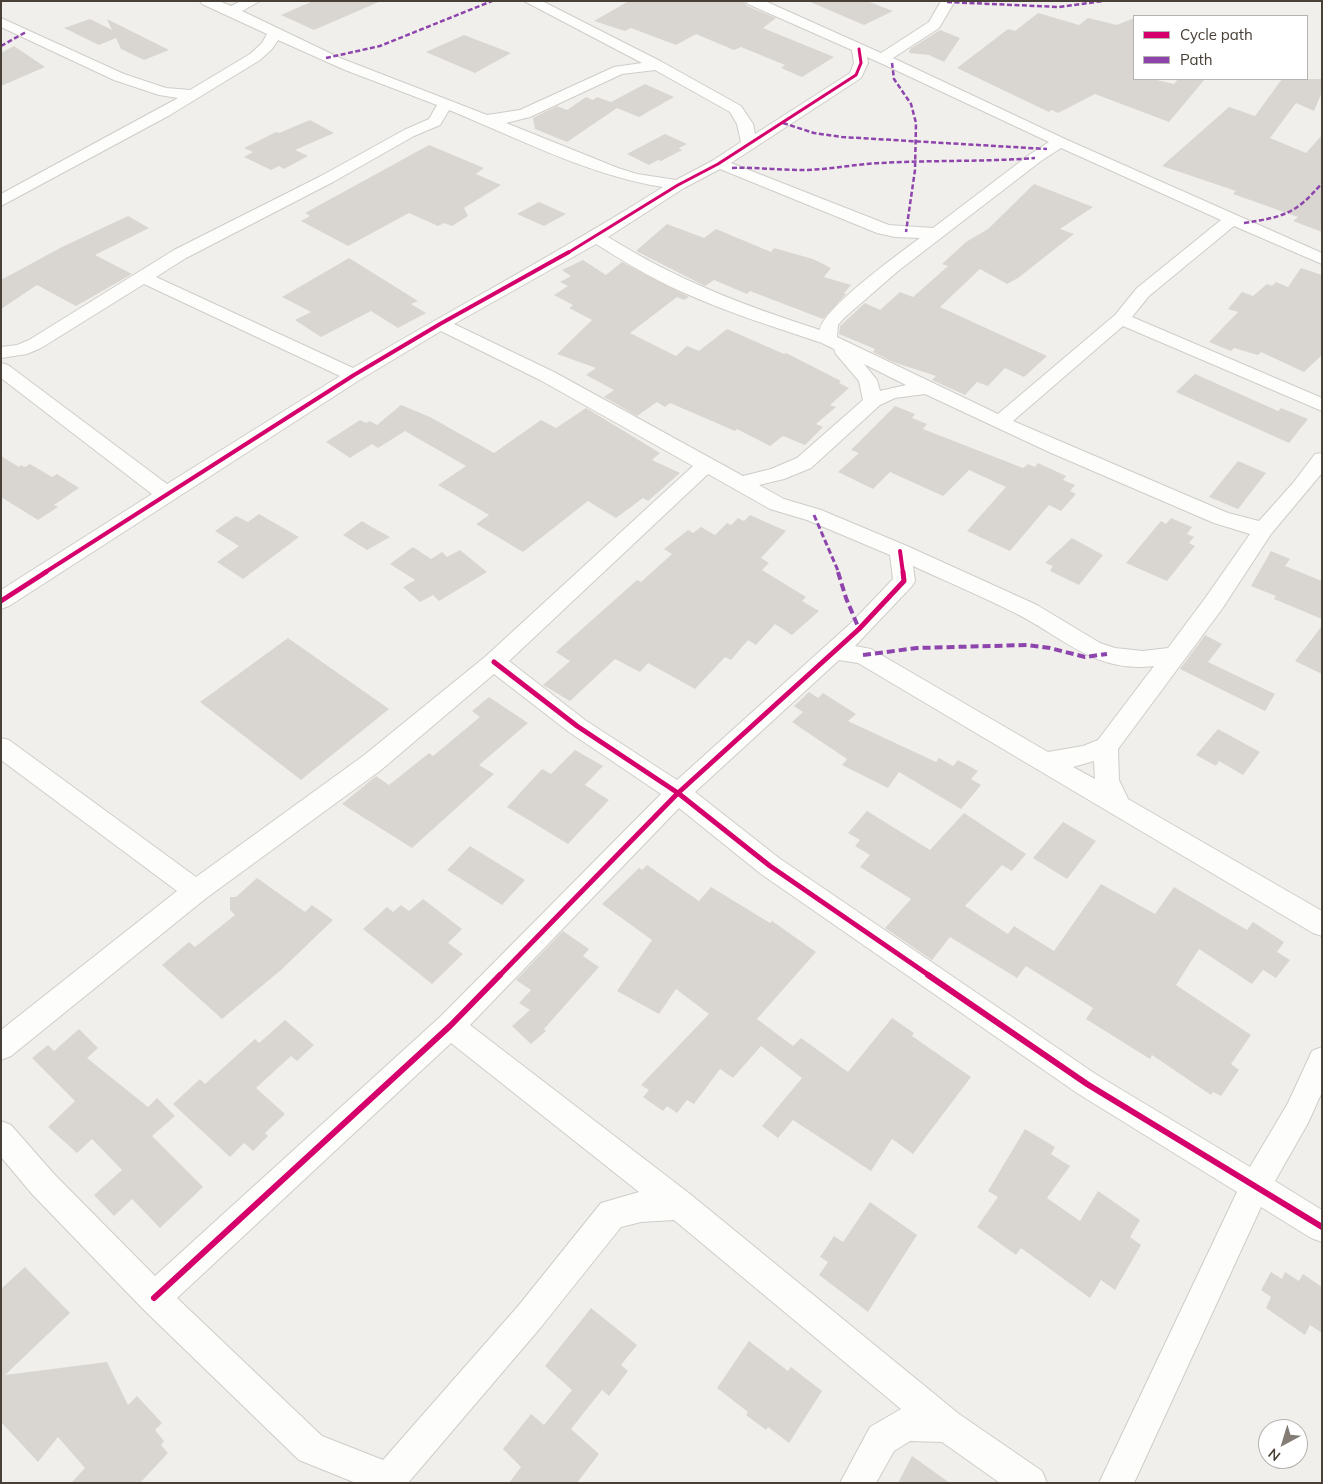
<!DOCTYPE html>
<html>
<head>
<meta charset="utf-8">
<style>
	body { margin:0 }
	#map { position:relative; width:1323px; height:1484px; overflow:hidden; background:#f1efeb; font-family:Mulish,sans-serif }
	canvas { display:block }
	.frame { position:absolute; inset:0; border:2px solid #484037; pointer-events:none }
	.legend { position:absolute; left:1133px; top:15px; width:175px; height:65px; box-sizing:border-box; background:#fff; border:1px solid #b6b3af; margin:0; padding:6px 9px; list-style:none; font-size:15px; color:#484037 }
	.legend li { display:flex; align-items:center; gap:10px; height:25px }
	.legend b { width:25px; border:1px solid #b6b3af }
	.north { position:absolute; left:1258px; top:1419px; width:50px; height:50px; box-sizing:border-box; background:#fff; border:1px solid #b6b3af; border-radius:50%; rotate:219deg; font-size:14px; font-weight:700; line-height:20px; text-align:center; color:#484037 }
	.north::after { content:''; display:block; margin:auto; width:18px; height:22px; background:#837d76; clip-path:polygon(50% 0,100% 100%,50% 72%,0 100%) }
</style>
</head>
<body>
<div id="map">
<canvas width="1323" height="1484"></canvas>
<div class="frame"></div>
<ul class="legend">
<li><b style="height:6px;background:#d6006c"></b>Cycle path</li>
<li><b style="height:6px;background:#8e44ad"></b>Path</li>
</ul>
<div class="north">N</div>
</div>
<script>
const g = document.querySelector('canvas').getContext('2d');
g.lineJoin = 'round';
function paint(path, color) {
  g.fillStyle = color;
  g.fill(path, 'evenodd');
}
function strokePath(path, color, width, dash) {
  g.strokeStyle = color;
  g.lineWidth = width;
  g.lineCap = dash ? 'butt' : 'round';
  g.setLineDash(dash || []);
  g.stroke(path);
}
paint(new Path2D(`
	M313,1H381L314,30L281,15Z
	M629,1H744L747,6L776,18L763,28L834,57L802,77L781,68L785,65L741,47L734,50L696,34L676,45L631,28L625,31L594,21Z
	M808,1H867L893,11L864,25Z
	M1038,13L1079,25L1088,18L1117,25L1134,18V79H1153L1174,84L1178,79H1205L1169,122L1095,94L1058,113L1052,110L1049,112L957,68L1008,29L1015,31Z
	M90,19L112,30L107,19L169,50L144,60L121,49L116,38L99,45L64,28Z
	M940,30L960,38L944,62L929,55L909,53L910,49Z
	M464,35L511,53L475,73L426,52Z
	M14,46L45,67L1,86V53Z
	M1282,79H1322V92L1314,111L1296,103L1270,138L1306,153L1322,135V232L1293,221L1298,217L1233,194L1236,191L1162,166L1229,107L1255,116Z
	M645,84L674,97L639,117L617,108L567,142L535,129L533,118L557,106L567,110L586,97L593,100L597,97L611,102Z
	M310,120L334,133L295,150L308,156L284,169L279,166L271,170L244,157L253,152L244,148L276,132L279,133Z
	M665,134L687,144L679,148L682,150L661,161L658,160L649,165L627,154Z
	M429,145L484,168L476,174L501,185L464,208L468,216L452,226L444,223L438,226L409,213L348,246L301,221L310,216L305,213Z
	M1034,184L1093,207L1060,229L1074,234L1018,278L1007,284L980,269L940,307L1047,356L1024,377L1005,368L988,386L977,382L965,395L932,380L936,376L893,362L873,352L875,349L839,334L840,326L865,303L880,310L900,292L913,297L948,266L942,264L966,242L988,229Z
	M539,202L566,214L544,226L517,214Z
	M128,216L149,228L95,255L132,274L76,306L37,285L1,309V280L62,247Z
	M667,224L704,238L716,229L771,252L774,248L813,259L831,268L824,277L851,285L844,293L846,294L823,319L750,291L747,294L714,280L705,286L636,251Z
	M349,258L418,301L411,304L426,313L398,328L371,311L321,337L295,320L311,312L282,297Z
	M583,260L606,275L622,262L689,297L684,300L677,297L630,333L676,356L687,346L699,351L727,329L784,354L786,353L841,381L839,383L849,388L830,405L836,407L816,424L823,427L805,445L783,436L770,446L737,429L735,431L670,403L665,407L657,402L637,416L604,397L614,390L586,375L596,368L557,354L592,320L569,308L573,305L554,295L568,286L560,282L571,276L562,270Z
	M1301,268L1322,275V355L1304,372L1261,352L1258,355L1234,348L1231,351L1209,342L1238,312L1228,309L1242,292L1253,296L1267,284L1272,286L1276,282L1288,287Z
	M1195,374L1278,411L1281,408L1308,419L1289,443L1176,392Z
	M401,405L430,417L494,453L541,420L556,428L586,408L660,453L652,460L680,473L648,501L643,498L616,518L588,501L523,552L476,524L489,515L438,485L466,466L405,431L378,448L372,444L350,458L326,442L360,420L366,423L370,421L377,425Z
	M895,406L915,414L912,418L927,424L923,429L1023,468L1028,464L1035,467L1038,463L1066,476L1063,480L1075,485L1070,491L1076,494L1061,511L1049,505L1010,551L967,531L1006,487L969,470L943,496L890,472L873,489L838,472L859,453L851,450Z
	M1,456L19,467L21,465L25,467L30,464L52,477L57,474L79,488L54,505L58,507L38,520L1,497Z
	M1238,461L1266,473L1238,509L1209,497Z
	M259,514L299,537L243,579L217,562L239,546L215,531L236,516L248,522Z
	M750,515L786,531L761,558L769,563L762,570L806,597L802,601L819,611L792,635L775,624L756,645L748,640L731,660L725,657L695,689L648,663L640,672L615,659L570,701L543,685L570,661L556,652L637,580L641,582L672,554L664,549L688,530L693,533L701,527L715,535L727,523L731,525L738,518L744,521Z
	M1171,518L1192,527L1187,534L1194,537L1189,543L1195,546L1167,581L1126,563L1161,521L1166,524Z
	M362,521L370,526L390,537L367,550L343,535Z
	M1072,538L1103,555L1079,585L1050,571L1053,566L1045,563Z
	M413,547L431,559L442,552L447,557L460,550L487,572L439,601L433,595L420,602L403,587L415,580L390,564Z
	M1271,551L1290,559L1285,566L1322,581V619L1274,599L1276,596L1251,586Z
	M1322,626V674L1295,661Z
	M1205,635L1222,644L1208,662L1275,694L1265,711L1180,669Z
	M288,638L389,709L301,780L200,702Z
	M809,692L818,698L823,693L856,714L848,721L936,762L939,758L953,766L958,760L978,771L971,779L981,785L961,809L899,772L888,788L842,765L847,759L792,722L803,712L794,706Z
	M489,697L528,723L479,765L494,774L412,848L342,804L376,776L389,785L429,753L433,756L480,717L472,711Z
	M1218,729L1260,752L1243,775L1219,761L1216,766L1196,755Z
	M575,750L603,766L585,785L609,800L568,844L507,807L542,769L551,774Z
	M867,811L930,850L964,813L1026,854L1012,871L1002,865L965,906L1008,934L1014,926L1054,951L1101,884L1155,914L1174,887L1247,930L1253,922L1284,942L1277,952L1290,960L1276,978L1263,970L1252,984L1199,949L1176,985L1251,1035L1231,1064L1239,1070L1221,1096L1213,1092L1211,1095L1152,1055L1150,1059L1086,1019L1093,1008L1026,966L1017,978L950,937L932,960L885,928L911,899L860,867L870,855L855,846L860,840L848,833Z
	M1063,822L1096,841L1067,879L1033,858Z
	M470,846L525,880L502,905L447,870Z
	M647,865L699,901L711,887L770,923L772,921L816,952L757,1019L793,1046L801,1038L848,1072L892,1018L914,1033L912,1036L971,1077L913,1154L892,1139L871,1171L793,1120L778,1138L762,1126L802,1078L761,1046L733,1078L720,1069L694,1104L687,1100L677,1113L667,1106L663,1111L643,1097L649,1090L641,1085L709,1014L676,989L659,1014L617,991L652,940L602,904L639,868L642,870Z
	M257,878L305,912L312,905L333,920L281,970L222,1019L162,965L189,942L195,947L235,915L230,910V897H236Z
	M423,899L462,929L448,943L463,954L432,984L363,929L387,907L393,912L401,905L409,911Z
	M563,931L589,949L583,956L599,967L544,1029L546,1031L531,1044L512,1026L530,1010L519,1003L531,990L516,980Z
	M285,1020L314,1045L297,1061L291,1056L256,1088L285,1114L265,1133L268,1136L253,1151L244,1143L230,1157L173,1104L200,1079L205,1084L255,1039L259,1043Z
	M79,1029L98,1048L87,1058L148,1107L157,1098L175,1116L152,1136L203,1187L160,1228L132,1199L114,1216L94,1195L122,1170L92,1139L77,1153L48,1127L75,1101L32,1058L48,1045L54,1051Z
	M1025,1129L1055,1147L1051,1154L1070,1166L1047,1198L1080,1221L1098,1191L1140,1220L1130,1237L1141,1245L1115,1290L1101,1280L1090,1298L1021,1248L1016,1255L977,1227L998,1197L988,1191Z
	M870,1202L917,1235L868,1312L819,1275L828,1262L820,1257L834,1236L843,1242Z
	M25,1267L70,1313L5,1375L107,1362L128,1405L137,1396L162,1423L155,1430L164,1441L161,1445L168,1453L140,1483H71L85,1468L58,1437L38,1462L1,1422V1289Z
	M1271,1272L1282,1279L1285,1272L1299,1281L1303,1274L1322,1287V1333L1310,1325L1305,1335L1266,1308L1271,1297L1261,1290Z
	M591,1308L637,1345L621,1365L628,1371L609,1396L602,1390L571,1429L599,1454L577,1483H509L521,1467L503,1449L531,1414L544,1425L572,1390L545,1366Z
	M749,1341L788,1371L791,1367L822,1391L789,1443L768,1427L766,1430L746,1415L748,1412L717,1388Z
	M912,1456L950,1483H898Z`), '#d9d6d2');
const minor = new Path2D(`
	M200,1H219L231,6L241,1H260L242,11L340,58L487,115L520,110L614,67L642,63L524,1H542L662,62L741,106L753,124L755,134L850,73L854,63L852,50L748,4L746,1H765L881,53L929,22L941,1H955L939,28L893,58L1065,139L1322,253V264L1234,226L1149,296L1132,317L1322,398V411L1123,326L1013,421L1228,513L1259,521L1293,483L1315,454L1322,453V473L1271,534L1222,609L1118,749L1119,780L1128,799L1322,911V936L1313,933L858,663L839,660L695,792L779,858L1097,1075L1250,1167L1288,1103L1312,1051L1322,1047V1092L1308,1123L1275,1181L1322,1210V1242L1311,1238L1261,1207L1134,1483H1099L1237,1192L1077,1093L761,874L679,808L470,1025L690,1194L959,1414L1042,1471L1047,1483H1000L942,1442L910,1441L894,1451L876,1483H840L870,1427L901,1409L674,1220L641,1222L621,1227L541,1327L408,1483H356L299,1460L143,1309L32,1194L1,1157V1121L11,1125L54,1174L155,1276L440,1017L661,794L569,732L494,674L381,770L205,899L11,1056L1,1060V1030L177,891L1,760V738L9,740L196,877L363,756L486,656L693,466L540,380L441,331L361,379L9,606L1,609V590L152,494L1,378V363L8,365L167,484L340,376L144,284L41,348L27,354L1,358V347L17,345L29,340L174,250L321,176L404,130L429,119L437,105L345,70L278,40L272,49L260,60L170,115L1,206V194L178,98L159,95L114,80L1,27V18L124,74L166,88L190,90L250,54L262,43L267,34L202,4ZM867,57L887,66L1049,142L1029,155L933,228L889,225L731,163L861,78L868,63ZM655,70L730,112L737,124L741,142L712,161L676,180L637,174L618,168L506,123L530,117L622,74ZM449,110C517,138 591,176 663,187C562,251 456,307 353,368L156,277L186,258L333,182L414,136L440,125ZM1061,148L1221,220L1137,288L1115,315L998,414L837,337L838,325L844,318L898,271L1041,161ZM720,169L877,233L895,237L920,238C901,252 821,310 820,330C742,305 677,280 608,237L684,188ZM596,244C623,261 651,278 680,291C726,312 774,327 822,343L834,349L836,354L859,381L863,400L797,458L771,469L743,476L554,372L454,324ZM864,364L906,385L880,391L877,380ZM925,394L1049,452L1214,523L1250,534L1206,597L1168,648L1143,651L1115,648L1100,643L1037,605L907,546L821,510L784,499L759,485L784,479L811,468L880,405L895,398ZM708,474L770,509L807,520L890,555L893,579L851,623L677,780L585,720L509,661ZM913,566C948,582 985,598 1021,616C1066,640 1097,673 1154,666L1098,740L1083,746L1048,752L871,649L855,646L912,586L915,581ZM1094,761L1095,779L1073,767ZM451,1043L639,1192L601,1203L519,1305L383,1460L322,1436L177,1298Z`);
strokePath(minor, '#cfcdc8', 2);
paint(minor, '#fdfdfc');
strokePath(new Path2D(`
	M947,2L1059,7L1103,1
	M1,46L26,32
	M326,58L380,46L492,1
	M892,63L894,79L911,104L916,123L915,170L906,232
	M783,123L814,133L842,137L1047,149
	M732,168C755,167 778,170 801,170C828,170 855,164 881,163C933,160 983,162 1035,158
	M1244,223C1283,217 1296,214 1322,183`), '#8e44ad', 2.5, [5, 2.5]);
strokePath(new Path2D(`
	M814,515L839,573`), '#8e44ad', 3, [6, 3]);
strokePath(new Path2D(`
	M838,572L846,598L859,629
	M863,655L917,648L1027,645L1050,648L1085,657L1107,654`), '#8e44ad', 4, [8, 4]);
strokePath(new Path2D(`
	M566,254L678,185L718,164L856,75L861,63L859,49`), '#d6006c', 3);
strokePath(new Path2D(`
	M900,551L903,573
	M44,573L354,375L440,324L569,252`), '#d6006c', 4);
strokePath(new Path2D(`
	M1,601L46,572
	M494,662L577,726L678,793L770,866L930,976
	M499,976L678,793L859,629L904,581L903,572`), '#d6006c', 5);
strokePath(new Path2D(`
	M928,975L1087,1084L1322,1227
	M154,1298L450,1026L500,975`), '#d6006c', 6);
</script>
</body>
</html>
